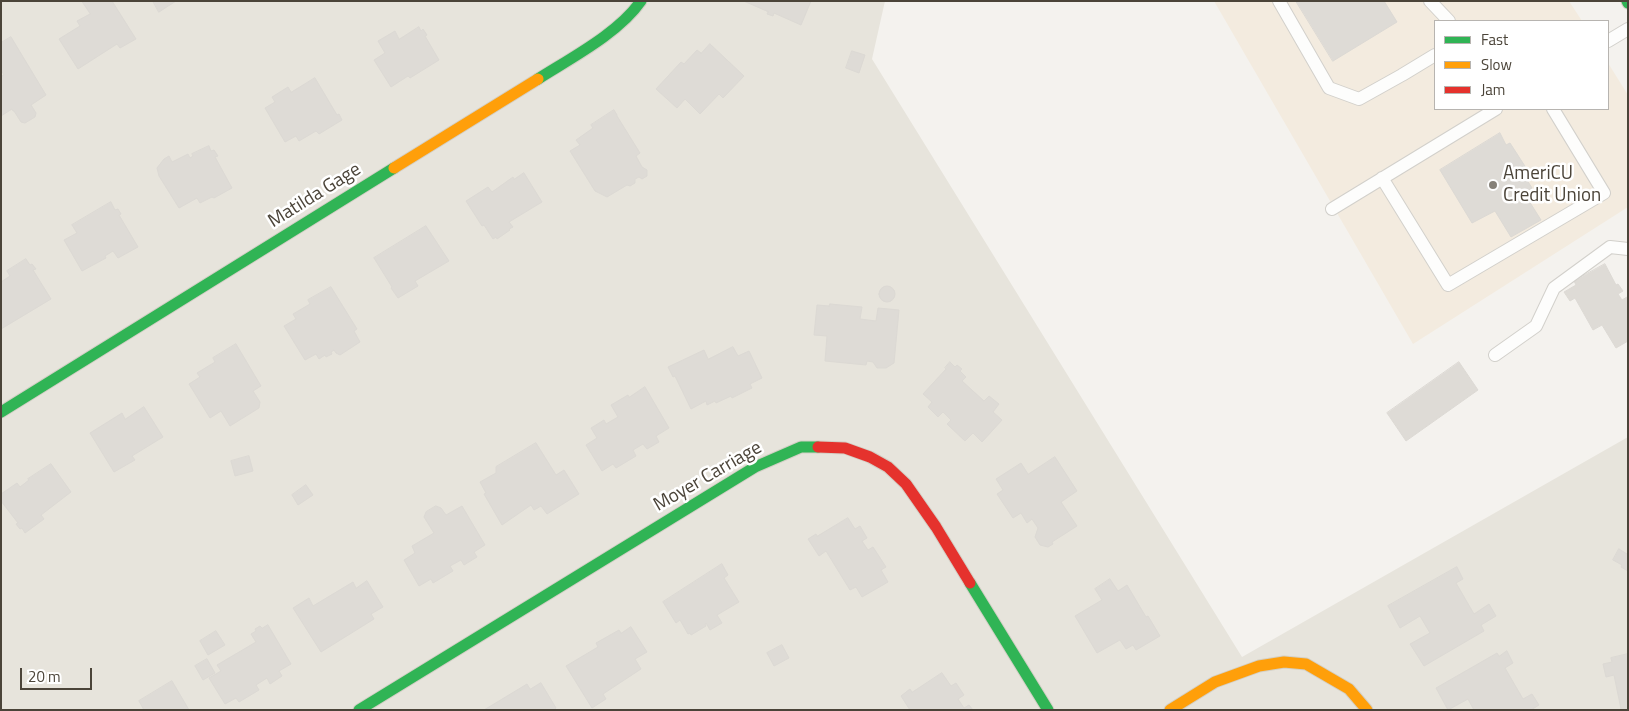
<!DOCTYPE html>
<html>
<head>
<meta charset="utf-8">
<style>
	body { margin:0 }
	#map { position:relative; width:1629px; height:711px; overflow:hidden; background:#f4f2ee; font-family:"Titillium Web",sans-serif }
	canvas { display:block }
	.frame { position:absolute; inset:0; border:2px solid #4b4439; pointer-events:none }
	.legend { position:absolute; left:1434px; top:20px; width:175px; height:90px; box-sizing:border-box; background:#fff; border:1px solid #b7b4b0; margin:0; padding:6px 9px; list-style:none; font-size:15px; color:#4b4439 }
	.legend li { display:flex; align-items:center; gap:10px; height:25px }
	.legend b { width:25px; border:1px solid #b7b4b0 }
	.scale { position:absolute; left:20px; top:668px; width:72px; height:22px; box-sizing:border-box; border:2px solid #4b4439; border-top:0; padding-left:6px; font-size:15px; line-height:18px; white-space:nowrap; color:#4b4439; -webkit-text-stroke:4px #fff; paint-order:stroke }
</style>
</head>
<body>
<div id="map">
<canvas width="1629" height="711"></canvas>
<div class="frame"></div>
<ul class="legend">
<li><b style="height:6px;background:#30b455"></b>Fast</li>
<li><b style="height:6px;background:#ff9f0a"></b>Slow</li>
<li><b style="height:6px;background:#e5322d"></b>Jam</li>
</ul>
<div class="scale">20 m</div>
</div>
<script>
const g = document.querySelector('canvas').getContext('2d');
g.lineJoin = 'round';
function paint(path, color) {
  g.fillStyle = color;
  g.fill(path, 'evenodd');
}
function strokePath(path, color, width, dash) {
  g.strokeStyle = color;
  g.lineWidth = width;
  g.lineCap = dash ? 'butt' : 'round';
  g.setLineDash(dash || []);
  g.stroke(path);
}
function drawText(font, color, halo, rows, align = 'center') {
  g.font = font + ' "Titillium Web",sans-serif';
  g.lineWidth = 5;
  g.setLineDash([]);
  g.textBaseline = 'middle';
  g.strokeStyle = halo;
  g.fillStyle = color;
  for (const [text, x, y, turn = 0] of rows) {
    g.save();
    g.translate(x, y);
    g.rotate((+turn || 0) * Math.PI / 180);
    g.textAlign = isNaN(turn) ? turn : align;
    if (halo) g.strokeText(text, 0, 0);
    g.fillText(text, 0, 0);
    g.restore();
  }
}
paint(new Path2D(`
	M1,1H885L872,59L1242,657L1628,437V710H1Z`), '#e7e4dc');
paint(new Path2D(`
	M1214,1H1569L1582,21H1435V109H1608V63L1628,95V207L1413,344Z`), '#f3ebdf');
const building = new Path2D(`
	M82,1H112L136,39L120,48L117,44L78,69L59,39L80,26L77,21L90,14Z
	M153,1H176L159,12Z
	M744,1H811L801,25L774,13L773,16L767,14L768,12Z
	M1296,1H1384L1397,22L1333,61Z
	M419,27L421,31L423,29L427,35L425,36L439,60L410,78L408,76L391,87L374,60L385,53L378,41L395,31L399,39Z
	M11,37L46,95L31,105L36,113L35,117L25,123L21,122L14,111H13L12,109L1,116V74L2,76L4,75L1,70V43Z
	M710,44L744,76L723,98L719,94L700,114L685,99L677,108L656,89L681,62L684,64L697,50L701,53Z
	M852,51L865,55L859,73L846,68Z
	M315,78L337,115L339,114L342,120L319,134L316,131L299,141L296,136L285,142L265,108L275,102L272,97L288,87L291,92Z
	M614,110L617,115V116L640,153L636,156L642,167L647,170V176L642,179L639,177L635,179V183L630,186L627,185L607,197L595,191L570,151L580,145L576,140L593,128L591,125Z
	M1500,133L1506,145L1510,143L1530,174L1525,177L1532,188L1524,193L1541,220L1511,237L1495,211L1472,223L1440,170Z
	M209,146L211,151L214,150L218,156L215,157L232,188L214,198L212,197L200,203L197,198L179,208L159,176L157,168L164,159L169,156L172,162L188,154L190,158L193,156L192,154Z
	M524,173L542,202L509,222L513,227L509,229L510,230L497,239L496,237L493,239L484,225L482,226L466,201L488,187L492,192L513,177L514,179Z
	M111,202L115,210L118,209L121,214L119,215L138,247L118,258L113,251L105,256L106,258L82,271L64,240L77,233L72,225Z
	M426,226L449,261L415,281L418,286L398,298L391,288L392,287L374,258Z
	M26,259L30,265L32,264L36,269L33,270L51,299L1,329V282L10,276L7,271Z
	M1605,264L1616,285L1618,284L1623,291L1618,294L1622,300L1627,297L1628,299V341L1616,348L1602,325L1593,330L1575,298L1570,301L1564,292L1576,285L1574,281Z
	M879 294a8 8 0 1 1 16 0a8 8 0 1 1-16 0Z
	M331,287L357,329L354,331L360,342L340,355L336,353L334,350L331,352L332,354L326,357L325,355L319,359L316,354L305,360L284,326L296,319L293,314L310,304L308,300Z
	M830,304L862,307L860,319L876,321L878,308L899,310L894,363L886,368H877L873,362L867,361L866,365L825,361L827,336L814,335L817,305L829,306Z
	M236,344L261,386L253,391L260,402L259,408L230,426L221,411L210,418L189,384L200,377L197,373L215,362L213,358Z
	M733,347L738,356L749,351L762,378L750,384L752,388L732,398L731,396L716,403L715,401L707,405L706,401L691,409L675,376L673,377L668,367L704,350L708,359Z
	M950,362L955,367L957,365L962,369L960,371L966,377L962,381L984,401L989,396L999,404L993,412L1002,420L982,442L973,433L965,441L947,424L951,420L943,412L938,417L928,407L932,402L923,394L946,369L945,368Z
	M1459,362L1478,390L1406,441L1387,413Z
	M645,387L669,428L656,436L659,442L647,449L643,444L633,450L636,456L616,468L613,464L602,471L586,445L597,438L591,428L604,420L606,424L618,417L611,405L628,395L629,397Z
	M144,407L163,437L132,456L135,460L114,472L90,433L122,413L125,419Z
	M536,443L556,475L564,470L579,494L547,514L541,506L534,510L531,505L502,525L484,494L486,493L480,482L496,473V467Z
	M249,456L253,471L235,476L231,461Z
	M1055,457L1077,491L1061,502L1077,526L1052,542L1053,544L1048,547L1040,545L1035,537L1038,528L1032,519L1027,523L1021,513L1013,518L997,494L1003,490L996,479L1021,463L1028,474Z
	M51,464L71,492L41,515L44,519L25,533L22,528L20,529L16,524L18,523L1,501V494L17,483L20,487L29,480L28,479Z
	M306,485L313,495L298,505L292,495Z
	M436,506L441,508L446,515L462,506L485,545L474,552L477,557L464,565L461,560L450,566L453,571L433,583L431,579L419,586L404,560L415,553L412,546L434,533L424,517L426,512Z
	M848,518L855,529L860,526L867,538L862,541L868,550L873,547L886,567L881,570L888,582L862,597L856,587L850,590L826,551L819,556L808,539L816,534L817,536Z
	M1619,549L1627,554L1628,552V571L1621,567L1622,565L1613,560Z
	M722,564L728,575L724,578L739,602L717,615L722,623L710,630L706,623L705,624L706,626L691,635L690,633L688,634L680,620L676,623L663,602Z
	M1457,567L1463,579L1456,583L1474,614L1489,604L1496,616L1481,625L1484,631L1424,666L1410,644L1430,633L1420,616L1400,628L1388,606Z
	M1110,579L1118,591L1127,585L1146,617L1148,616L1160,636L1136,650L1133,645L1126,649L1120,640L1097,653L1075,616L1102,600L1095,589Z
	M367,581L383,607L371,614L374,619L321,652L293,608L309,598L313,606L353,582L356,588Z
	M268,625L291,664L279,671L282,676L270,684L267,678L256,685L259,690L239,702L236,698L225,704L209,678L221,671L217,665L256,642L251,634L256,631L255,629L260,626L262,628Z
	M631,627L647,652L635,659L641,669L603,694L606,699L592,708L566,666L598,647L596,643L619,630L621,633Z
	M216,631L225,645L208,655L200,641Z
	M782,645L789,658L774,666L767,653Z
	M1507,651L1513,663L1505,668L1523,699L1532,694L1539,705L1531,710H1474L1468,699L1448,710L1436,688L1497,653L1499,656Z
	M1628,654V710H1619L1621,709L1614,675L1606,677L1603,664L1612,662L1611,658Z
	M207,659L215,673L203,680L195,666Z
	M942,673L951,686L956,683L964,695L958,699L964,708L969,705L973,710H910L901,696L910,689L912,692Z
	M172,681L189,710H144L139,701Z
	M541,683L556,708L554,710H484L527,684L530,689Z`);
paint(building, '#dedbd6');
strokePath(building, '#dcd9d4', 1);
const lane = new Path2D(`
	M1279,1L1329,88L1359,99L1402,75L1435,55
	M1430,1L1449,21
	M1608,41L1628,29
	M1382,178L1448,285L1604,193L1553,109
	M1332,209L1496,109
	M1495,355L1536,326L1554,288L1610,247L1628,249`);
const fast = new Path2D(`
	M1627,1L1628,3
	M538,79C571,58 619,33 641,1
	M1,412L394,168
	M970,583L1048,710
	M359,710L755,467L801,447H818`);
const slow = new Path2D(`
	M394,168L538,79
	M1170,710L1215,682L1259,666L1284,662L1306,664L1349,689L1367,710`);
const jam = new Path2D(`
	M818,447L845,448L870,457L888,467L906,484L936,527L970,583`);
strokePath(lane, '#d2d0cb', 14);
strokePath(fast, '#d3cfc5', 13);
strokePath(slow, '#d3cfc5', 13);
strokePath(jam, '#d3cfc5', 13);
strokePath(lane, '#fdfdfc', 12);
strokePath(fast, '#30b455', 11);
strokePath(slow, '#ff9f0a', 11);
strokePath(jam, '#e5322d', 11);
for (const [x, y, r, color] of [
	[1493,185,5,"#868178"]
]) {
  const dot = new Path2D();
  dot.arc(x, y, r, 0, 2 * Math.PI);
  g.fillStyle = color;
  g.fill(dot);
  strokePath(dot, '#fff', 2);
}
drawText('19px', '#4b4439', '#fff', [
	["AmeriCU",1503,174],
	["Credit Union",1503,196]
], 'left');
drawText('19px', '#4b4439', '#fff', [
	["Matilda Gage",315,196,-32],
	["Moyer Carriage",708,477,-30]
]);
</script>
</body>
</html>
